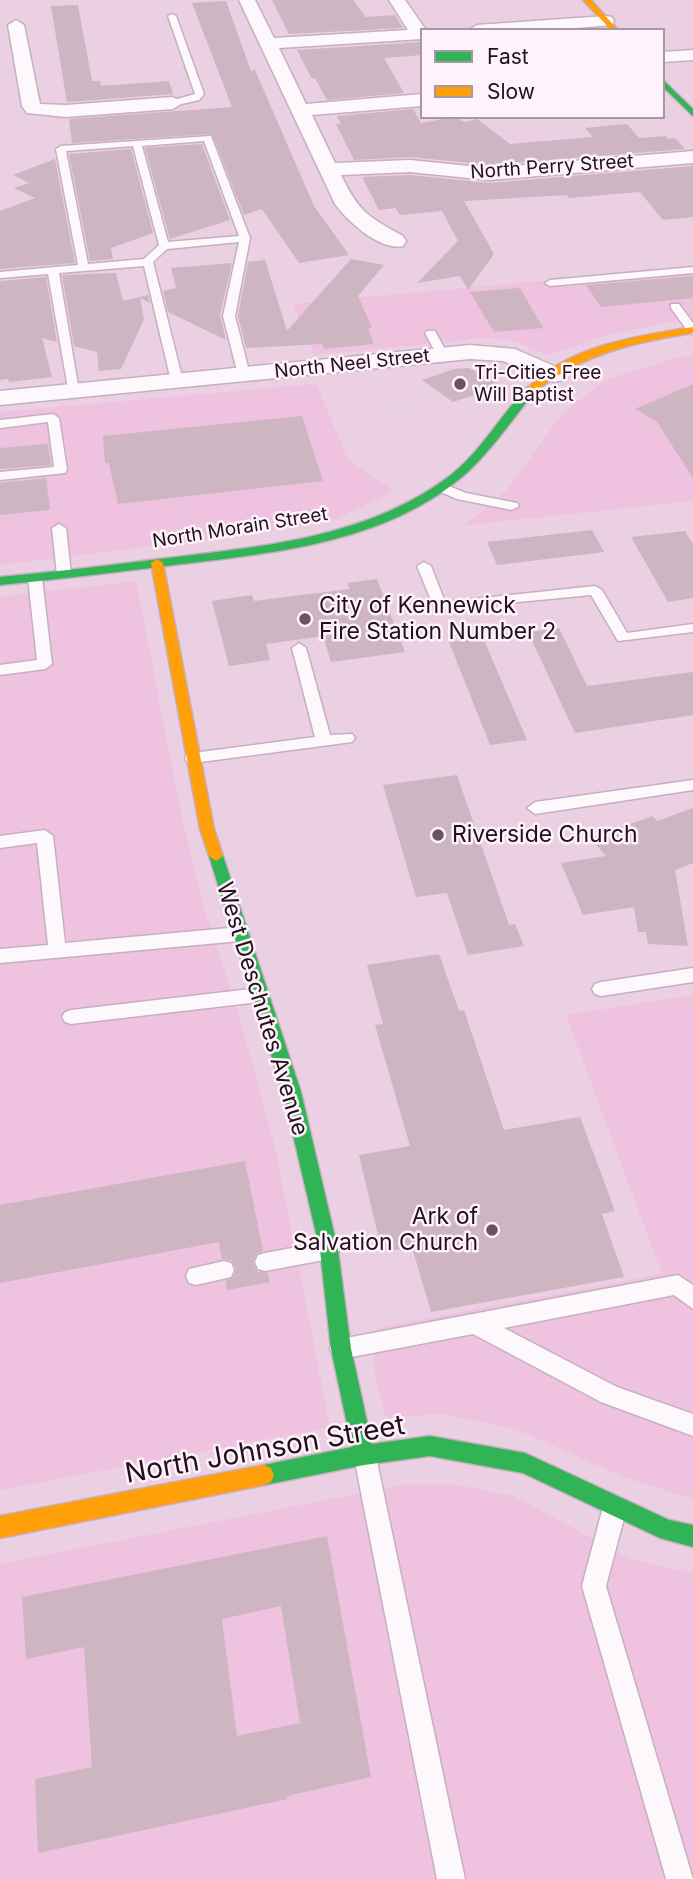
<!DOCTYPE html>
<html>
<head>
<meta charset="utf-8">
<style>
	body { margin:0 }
	#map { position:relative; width:693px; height:1879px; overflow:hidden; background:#ebcfe2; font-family:Inter,sans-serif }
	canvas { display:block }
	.legend { position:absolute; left:420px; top:28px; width:245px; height:91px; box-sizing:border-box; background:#fef3fa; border:2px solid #a698a2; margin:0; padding:9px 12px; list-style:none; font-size:21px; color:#22101d }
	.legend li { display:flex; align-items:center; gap:14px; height:35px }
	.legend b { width:35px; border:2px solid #a698a2 }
</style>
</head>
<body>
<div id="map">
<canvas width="693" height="1879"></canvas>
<ul class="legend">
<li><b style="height:9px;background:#30b455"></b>Fast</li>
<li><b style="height:9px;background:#ff9f0a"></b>Slow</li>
</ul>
</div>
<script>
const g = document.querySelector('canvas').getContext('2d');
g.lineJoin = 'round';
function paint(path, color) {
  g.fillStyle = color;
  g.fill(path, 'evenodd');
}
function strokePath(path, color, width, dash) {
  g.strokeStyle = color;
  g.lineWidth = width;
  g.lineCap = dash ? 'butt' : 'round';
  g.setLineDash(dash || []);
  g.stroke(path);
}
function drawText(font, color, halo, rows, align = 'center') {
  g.font = font + ' Inter,sans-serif';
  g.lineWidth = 5;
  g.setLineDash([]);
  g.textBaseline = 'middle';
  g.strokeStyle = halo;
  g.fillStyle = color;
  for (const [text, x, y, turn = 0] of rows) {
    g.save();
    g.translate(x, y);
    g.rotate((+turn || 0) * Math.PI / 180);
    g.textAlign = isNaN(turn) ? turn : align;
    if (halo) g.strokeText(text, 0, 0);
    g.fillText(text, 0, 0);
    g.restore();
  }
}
paint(new Path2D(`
	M693,267V319L662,323L594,339L559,352L545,354L511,340L488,338L314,355L293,304Z
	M693,356V501L465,525L507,490L562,414L607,379L677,358Z
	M316,384L348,460L395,491L336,519L266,532L0,565V412Z
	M136,581L181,813L203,904L238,1012L275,1147L330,1427L0,1490V597Z
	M693,995V1499L624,1477L516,1429L443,1414L386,1417L374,1370L377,1328L662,1274L566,1015Z
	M408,1484H452L514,1496L630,1559L693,1573V1879H0V1564Z`), '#efc2e0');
paint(new Path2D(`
	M272,0H353L366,17L395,15L403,28L289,34Z
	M226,1L251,71L255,70L314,206L349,255L299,263L262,209L244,215L212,134L72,143L69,119L232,107L192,3Z
	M78,5L92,81H100L101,86L169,81L173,94L67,102L51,6Z
	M422,42V55L384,58L404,93L327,100L315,78L312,79L297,50Z
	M413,109L421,123L454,117L465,122L477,119L510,144L593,137L585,128L627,124L639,138L666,136L668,139L675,138L685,149L489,165L410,157L354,160L336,124H341L337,116Z
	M202,144L230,220L170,239L145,148Z
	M131,149L153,233L111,248L113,259L90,261L69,154Z
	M55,159L75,263L0,269V211L35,198L14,188L29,183L13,175Z
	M693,166V217L663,220L640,192L569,198L567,195L464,201L494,254L468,290L460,276L417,283L458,241L442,211L400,215L396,208L379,210L362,177L410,175L489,183Z
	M351,259L384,265L358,296L372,328L368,329L374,344L324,349L322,344L246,348L238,316L248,262L265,260L287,331Z
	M232,263L220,315L226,340L168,312L163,291L176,288L171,268Z
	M116,273L123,301L148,295L150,303L140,298L144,319L121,369L99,371L97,352L74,346L62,275Z
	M693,276V298L601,307L586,285Z
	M46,277L57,342L42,338L52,377L9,382L8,379L0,380V281Z
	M520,288L543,328L494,332L470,292Z
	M469,368L499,384L487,388L490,390L453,402L422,380L454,369Z
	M693,384V478L657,422L635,409Z
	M302,416L323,481L118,504L109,463H105L103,436Z
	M48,444L51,465L0,469V448Z
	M46,478L50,510L0,515V483Z
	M592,530L604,552L497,565L487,542Z
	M685,531L693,544V598L668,602L631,537Z
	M377,579L405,652L331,662L323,636L266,644L270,660L229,666L212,601L252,595L254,601L350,589L347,583Z
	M559,628L587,686L693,672V715L575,733L528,632Z
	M483,638L527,740L490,745L449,642Z
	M457,775L509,925L515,924L524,946L468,955L447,893L416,897L383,785Z
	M693,808V863L675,870L688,946L648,944L646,932H638L634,907L583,915L561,863L606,856L590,838L653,816L657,821Z
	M439,954L459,1011L464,1010L504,1130L580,1117L615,1211L602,1214L624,1277L431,1312L412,1247L382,1252L359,1155L410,1146L375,1025L383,1024L367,965Z
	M245,1161L263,1251L256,1254L253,1263L257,1272L268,1273L270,1282L227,1290L226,1281L233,1278L236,1269L232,1260L222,1259L219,1242L0,1283V1205Z
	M327,1536L371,1777L287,1796V1799L38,1853L35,1779L92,1767L84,1647L26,1659L22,1597ZM281,1606L300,1723L237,1736L222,1619Z`), '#cdb5c2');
const lane = new Path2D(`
	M172,14L176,16L204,94L199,100L173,106L169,103L170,101L195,94L168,16Z
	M211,136L250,238L235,316L250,375L244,378L238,375L223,316L239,242L167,249L153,262L183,381L177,385L171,381L144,266L59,273L79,391L69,394L48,274L0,278V272L78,265L56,149L61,146ZM204,141L239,236L168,242L142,146ZM133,146L159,245L144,259L88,264L66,151Z
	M693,267V273L550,286L545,283L550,280Z
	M671,304H679L693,323V334L689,333L671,308Z
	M427,331H435L448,355L446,357H438L425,333Z
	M53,414L59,418L67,470L65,473L0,480V472L54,467L48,422L0,428V420Z
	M441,483L466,493L517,503L519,506L512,510L457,499L436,490L435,487Z
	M59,524L66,528L71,574L64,578L57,574L52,528Z
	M424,562L431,566L445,602L595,586L602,590L627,633L693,624V632L618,641L591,595L435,610L417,566Z
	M35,574L42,578L52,664L45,669L0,675V665L37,660L28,578Z
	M299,643L306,648L330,735L352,734L355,738L352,742L193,763L187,762L185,758L187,754L193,753L315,737L292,648Z
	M693,780V790L535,814L527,808L535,802Z
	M45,830L53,836L65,943L240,927L246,929L249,934L246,939L240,941L0,963V949L48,945L37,843L0,848V836Z
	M693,968V982L601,996L595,994L592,989L595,984L601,982Z
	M259,988L265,990L268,995L265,1000L259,1002L71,1024L65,1022L62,1017L65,1012L71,1010Z
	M329,1241L336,1243L339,1250L336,1257L329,1259L265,1271L258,1269L255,1262L258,1255L265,1253Z
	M224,1261L231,1263L234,1270L231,1277L196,1285L189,1283L186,1276L189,1269Z
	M678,1275L693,1285V1309L674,1295L504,1328L617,1387L693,1414V1436L601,1402L473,1334L341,1359L333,1356L330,1349L333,1342L341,1339Z
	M365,1446L373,1449L376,1457L465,1879H437L354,1457L357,1449Z
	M615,1495L623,1499L627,1507L606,1586L693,1879H666L582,1586L603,1507L607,1499Z`);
const street = new Path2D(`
	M239,0H255L274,38L408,30L389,0H405L426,30H422V39L279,48L306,104L422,94V106L312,115L335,163L410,160L489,168L693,151V163L489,180L410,172L341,175C359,212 367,216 403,236L406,241L403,246C380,251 347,221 335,204Z
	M606,16L612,17L614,21L612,25L553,30H469L477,25Z
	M16,20L24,25L40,104L66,105L173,97L182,103L173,109L66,117L27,113L22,106L8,25Z
	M693,50V60L663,62V52Z
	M470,345L515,349L563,370L566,375L563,380L554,382L503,361L470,359L0,405V391Z`);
const fast = new Path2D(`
	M663,80L693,109V116L663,87Z
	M528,387L537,389C514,417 485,460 457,481C375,547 259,554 159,567C106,573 53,580 0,585V577C53,572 106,566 159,559C258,547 364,539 447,478C480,454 500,415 528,387Z
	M216,851L223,856L301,1092L338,1250L351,1349L372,1444L430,1436L525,1453L669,1520L693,1525V1547L660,1538L523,1473L430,1456L364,1465L264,1485L257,1482L254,1475L257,1468L264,1465L352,1447L331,1349L320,1250L283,1092L209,856Z`);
const slow = new Path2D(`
	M583,0H591L618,30H611Z
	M693,327V333C635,342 582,354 536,391L527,389C567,346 637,336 693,327Z
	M157,559L163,563L214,829L223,856L216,861L209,856L200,829L151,563Z
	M264,1465L271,1468L274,1475L271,1482L264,1485L0,1538V1516Z`);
strokePath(lane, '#c6b0bf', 3);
strokePath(street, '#c6b0bf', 3);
strokePath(fast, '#c6b0bf', 3);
strokePath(slow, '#c6b0bf', 3);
strokePath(new Path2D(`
	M381,410L429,393`), '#ded6dc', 2.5, [1, 2.5]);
paint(lane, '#fcf8fb');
paint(street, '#fcf8fb');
paint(fast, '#30b455');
paint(slow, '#ff9f0a');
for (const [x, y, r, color] of [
	[460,384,7,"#685362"],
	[305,619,7,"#685362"],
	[438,835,7,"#685362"],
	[492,1230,7,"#685362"]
]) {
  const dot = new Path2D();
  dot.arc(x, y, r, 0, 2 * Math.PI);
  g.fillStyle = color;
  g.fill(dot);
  strokePath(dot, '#fef3fa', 2.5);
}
drawText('19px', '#22101d', '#fef3fa', [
	["North Perry Street",552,167,-4],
	["North Neel Street",352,364,-6],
	["North Morain Street",240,528,-9]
]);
drawText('19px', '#22101d', '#fef3fa', [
	["Tri-Cities Free",474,373],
	["Will Baptist",474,395]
], 'left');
drawText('23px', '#22101d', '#fef3fa', [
	["City of Kennewick",319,606],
	["Fire Station Number 2",319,632],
	["Riverside Church",452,835],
	["Ark of",478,1217,"right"],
	["Salvation Church",478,1243,"right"]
], 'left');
drawText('23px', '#22101d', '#fef3fa', [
	["West Deschutes Avenue",262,1009,73]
]);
drawText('28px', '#22101d', '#fef3fa', [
	["North Johnson Street",265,1450,-10]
]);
</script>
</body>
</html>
